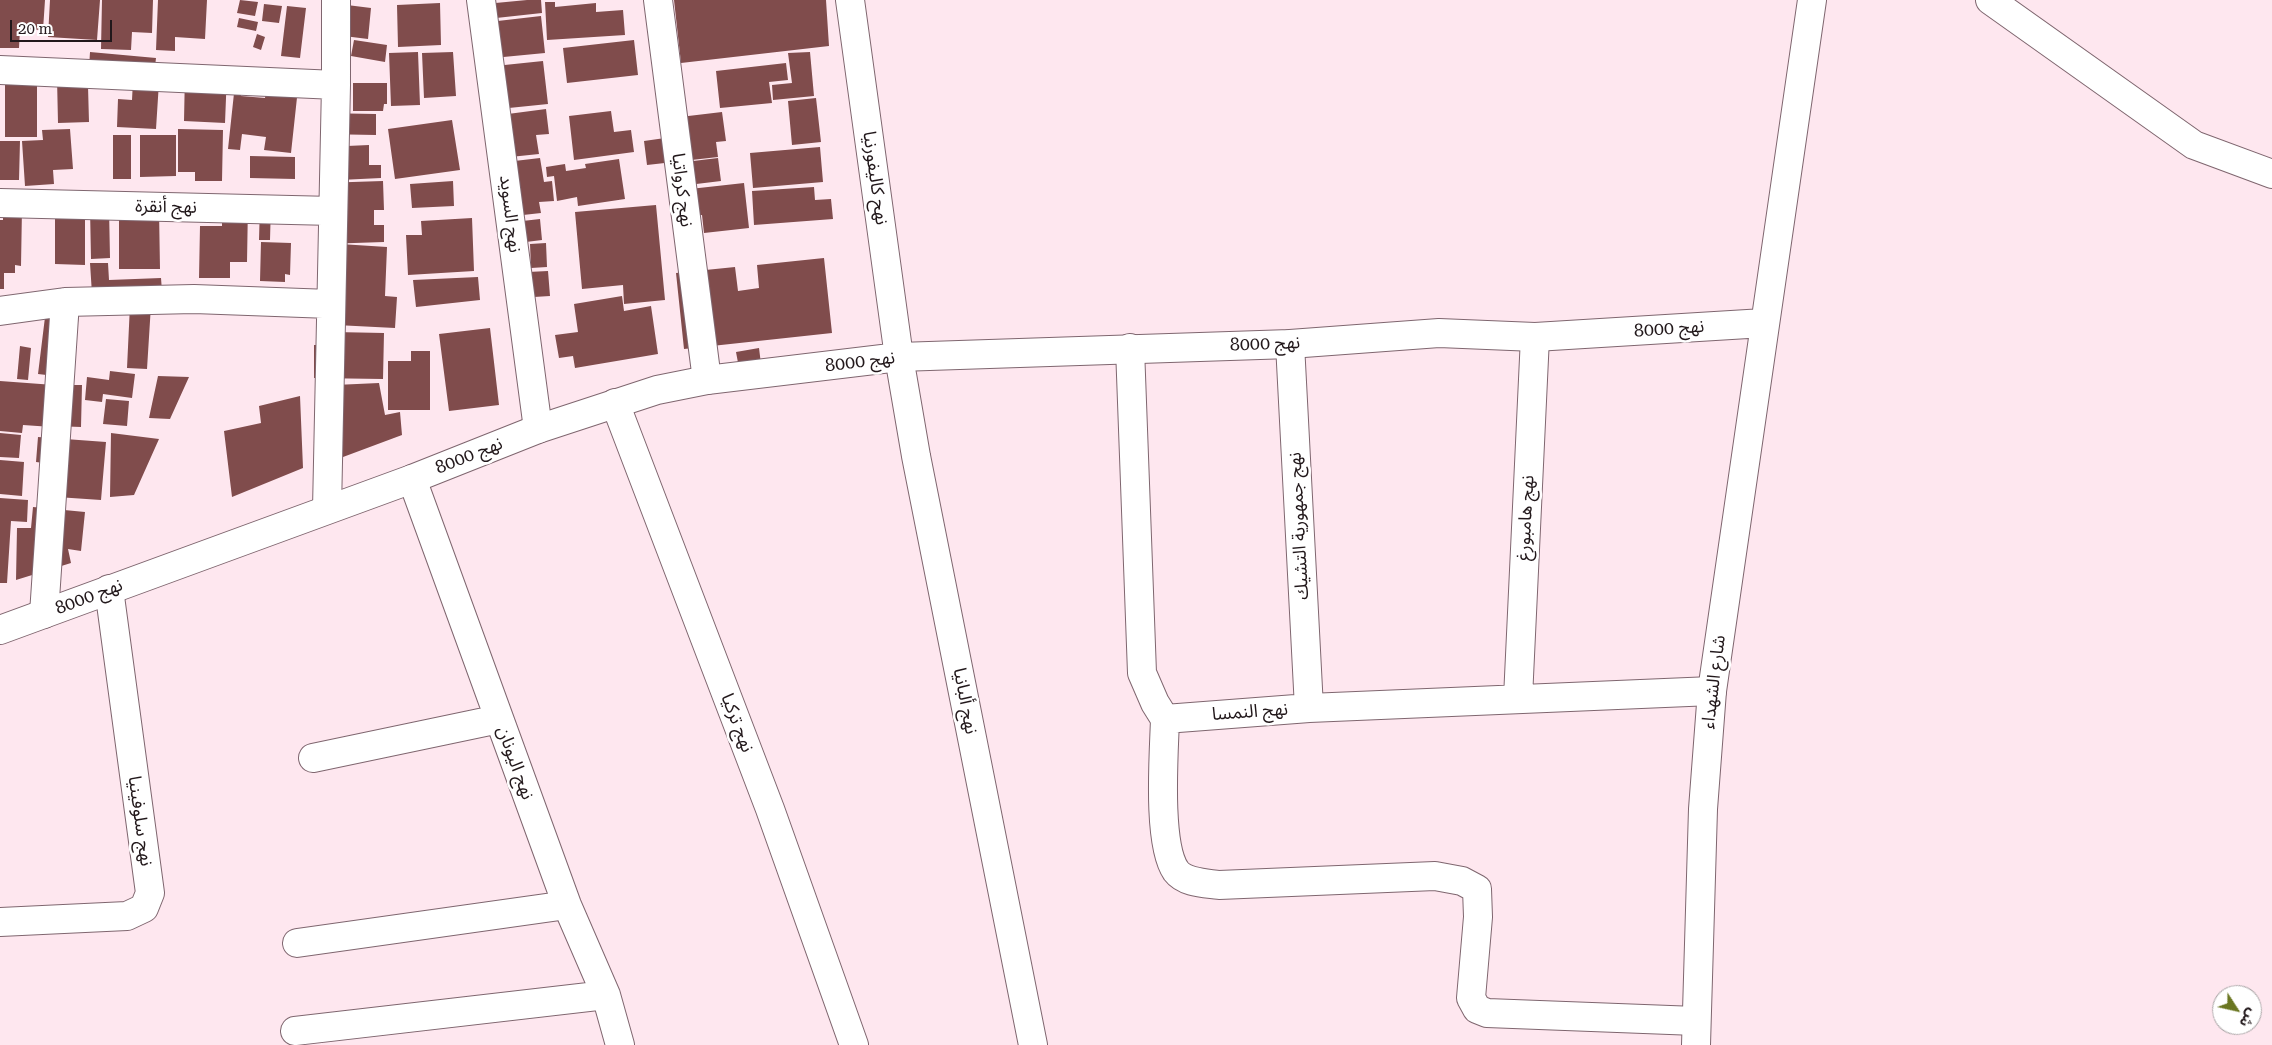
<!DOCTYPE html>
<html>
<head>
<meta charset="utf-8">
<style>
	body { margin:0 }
	#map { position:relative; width:2272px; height:1045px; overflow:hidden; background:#fee7ef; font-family:"Roboto Serif","Noto Sans Arabic",serif }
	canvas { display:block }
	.north { position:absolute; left:2212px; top:985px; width:50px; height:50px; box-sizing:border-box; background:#fff; border:1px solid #a7a3a4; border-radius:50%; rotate:125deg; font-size:14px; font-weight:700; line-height:20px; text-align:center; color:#22181b }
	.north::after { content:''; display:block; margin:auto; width:18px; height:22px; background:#6a7621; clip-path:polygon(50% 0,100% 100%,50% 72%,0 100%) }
	.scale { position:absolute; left:10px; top:20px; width:102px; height:22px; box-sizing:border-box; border:2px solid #22181b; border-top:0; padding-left:6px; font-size:15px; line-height:18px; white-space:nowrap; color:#22181b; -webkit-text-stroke:4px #fff; paint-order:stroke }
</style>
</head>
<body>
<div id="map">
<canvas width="2272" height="1045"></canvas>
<div class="north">ش</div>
<div class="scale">20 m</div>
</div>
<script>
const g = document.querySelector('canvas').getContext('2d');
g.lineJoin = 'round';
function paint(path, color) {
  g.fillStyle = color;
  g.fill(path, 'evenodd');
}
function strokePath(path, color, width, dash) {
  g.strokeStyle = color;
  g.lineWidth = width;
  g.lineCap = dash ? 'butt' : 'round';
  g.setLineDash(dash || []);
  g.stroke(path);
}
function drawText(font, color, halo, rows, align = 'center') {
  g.font = font + ' "Roboto Serif","Noto Sans Arabic",serif';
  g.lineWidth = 5;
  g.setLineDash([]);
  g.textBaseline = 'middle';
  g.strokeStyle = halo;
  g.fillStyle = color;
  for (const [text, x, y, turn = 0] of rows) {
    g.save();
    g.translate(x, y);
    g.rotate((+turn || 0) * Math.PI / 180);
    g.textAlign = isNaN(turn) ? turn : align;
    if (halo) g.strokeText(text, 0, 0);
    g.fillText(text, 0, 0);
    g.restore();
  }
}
paint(new Path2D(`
	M0,0H45L43,30L20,29L19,48H0Z
	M50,0H100L97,40L48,37Z
	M102,0H153L152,33L132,32L131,50L101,49Z
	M158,0H207L205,39L175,37V51L156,50Z
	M240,0L258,2L255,16L237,13Z
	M527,0H541L542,13L487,19L485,4Z
	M674,0H826L829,46L681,63Z
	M545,2H555V7L596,3V12L623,10L625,35L547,40Z
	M331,3L371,8L368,39L328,34Z
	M440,3L441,45L398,47L397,5Z
	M264,4L282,6L279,23L262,21Z
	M287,6L306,8L300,58L281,56Z
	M541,16L545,53L493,58L489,22Z
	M239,18L258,22L256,31L237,27Z
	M257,34L265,37L261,50L253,47Z
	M354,40L387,45L385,62L351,56Z
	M634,40L638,75L567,83L563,48Z
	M90,52L156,58L154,75L89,68Z
	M418,52L420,105L391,106L389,53Z
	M453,52L456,96L424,98L422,53Z
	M810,52L814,96L773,100L772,85L792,83L788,53Z
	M543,61L548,104L499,109L495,66Z
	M786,63L788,80L769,82L772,103L720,108L716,71Z
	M185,72L227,73L225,123L184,121Z
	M268,75L299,79L291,153L264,150L266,137L242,134L240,150L228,149L235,84L242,85L241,96L265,98Z
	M57,78L88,86L89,122L58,123Z
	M5,79H37V137H5Z
	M133,80L159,82L156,129L117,127L118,99L132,100Z
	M353,83H387V104H384L383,111H353Z
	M816,98L821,142L792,145L788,101Z
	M546,109L549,134L536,135L539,154L491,159L485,117Z
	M611,111L614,132L631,130L634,152L574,160L569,116Z
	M722,112L726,141L716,142L718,157L647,165L644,141L665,138L663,119Z
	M321,113L376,114V135L321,134Z
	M452,120L460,170L395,179L388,129Z
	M70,129L73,169L53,170L54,184L25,186L22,141L43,140L42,130Z
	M178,129L223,130L222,181H195V172H178Z
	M113,135H131V179H113Z
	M140,135H176V176L140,177Z
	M0,141H20L19,180H0Z
	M369,145V165H381V178L340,180L325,147Z
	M820,147L823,182L753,188L750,153Z
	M250,156L295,157V179L250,178Z
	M540,158L544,182L552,181L554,201L539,202L541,213L496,218L489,164Z
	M718,158L721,181L688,185L685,162Z
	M619,159L625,199L578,206L577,197L557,201L554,176L547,177L546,167L565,164L566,171L586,168L585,164Z
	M383,181L384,210H374V225H384V242L324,244L322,183Z
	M453,181L454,206L412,208L410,184Z
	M744,183L749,228L704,233L702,215L675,218L672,191Z
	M814,187L815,200L831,199L833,219L754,225L752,191Z
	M222,204H248L247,262H230V278H199L200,226H222Z
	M260,204H271L270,240H259Z
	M656,205L665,300L624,304L623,285L582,289L575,212Z
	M3,208H22L21,266L15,265V273H4V289H0V220H3Z
	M90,208H109L110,258L91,259Z
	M159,210L160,269H119V211Z
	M55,211H85V265L55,264Z
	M472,218L474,271L408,275L406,235H422L421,221Z
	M540,219L542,240L526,242L505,223Z
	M261,242L291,243L290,275L285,274V282L260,281Z
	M546,243L547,267L531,268L530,244Z
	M340,244L387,247L385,296L397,297L395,328L336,325Z
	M824,258L832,333L684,349L676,273L735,267L738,291L759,288L757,265Z
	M90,263H108L109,280L161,278L162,291L92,294Z
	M548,271L550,296L534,297L533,287L507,289L528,272Z
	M478,277L480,300L416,307L413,280Z
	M622,296L624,311L651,306L658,354L575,368L573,356L559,358L555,335L578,332L574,304Z
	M130,305H151L147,369L127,368Z
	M46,309L79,313L72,378L38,374Z
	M490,328L499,405L449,411L439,334Z
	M334,332L384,333L383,379L314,378V345H334Z
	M20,346L31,348L28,380L17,379Z
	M759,348L761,364L739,368L736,352Z
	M411,351H430V410H388V361H411Z
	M110,371L135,374L132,398L103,394L102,402L85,400L87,377L109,380Z
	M158,376L189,377L170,419L149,418Z
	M0,381L54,385L52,427L23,425L22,433L0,431Z
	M379,383L385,415L400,412L402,435L335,460V385Z
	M56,385H82L81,427L54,426Z
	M300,396L303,468L232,497L224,431L261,423L259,406Z
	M106,399L129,401L127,426L103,424Z
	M0,433L21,435L19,458L0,457Z
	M111,433L159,439L134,495L110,497Z
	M38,437L106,442L101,500L42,496L44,463L36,462Z
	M0,460L24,462L22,496L0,494Z
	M0,498L28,500L27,522L11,521L7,583H0Z
	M33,507L85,512L81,551L68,549L71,563L16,580L17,528H31Z`), '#804c4c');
const minor = new Path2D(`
	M481,0L538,429
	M658,0L707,380
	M1990,0L2194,145L2272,174
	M0,70L336,85
	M0,203L333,211
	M0,311L65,302L194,299L330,304
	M1290,344L1309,708
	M1130,348L1142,673L1155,703L1165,719L1309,708L1712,691
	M899,357L916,456L1033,1045
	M615,403L770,809L854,1045
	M412,479L567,905L606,995L620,1045
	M327,509L336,85V0
	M44,614L65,302
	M1518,698L1535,337
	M1165,719C1164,752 1157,844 1176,871C1185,883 1205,883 1219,885L1435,876L1462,881L1477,889L1478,917L1471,998L1477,1009L1487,1013L1696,1021
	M313,758L499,719
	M0,922L127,916L144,908L150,893L109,589
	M297,943L567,905
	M295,1031L606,995`);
const tertiary = new Path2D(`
	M850,0L899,357
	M0,630L412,479L538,429L657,390L707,380L899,357L1290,344L1439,333L1535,337L1764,323
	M1696,1045L1703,809L1712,691L1812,0`);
strokePath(minor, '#7f666f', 30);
strokePath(tertiary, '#7f666f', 30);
strokePath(minor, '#fff', 28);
strokePath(tertiary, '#fff', 28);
drawText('18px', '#22181b', '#fff', [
	["نهح كاليفورنيا",875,178,82],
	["نهج كرواتيا",682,190,83],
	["نهج أنقرة",166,207,1],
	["نهج السويد",510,214,83],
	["نهج 8000",1669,329,-4],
	["نهج 8000",1265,344,-2],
	["نهج 8000",860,362,-7],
	["نهج 8000",469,456,-22],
	["نهج هامبورغ",1526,518,-87],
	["نهج جمهورية التشيك",1299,526,-93],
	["نهج 8000",89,597,-21],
	["شارع الشهداء",1714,682,-83],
	["نهج ألبانيا",965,701,79],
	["نهج النمسا",1250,712,-4],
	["نهج تركيا",737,723,69],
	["نهج اليونان",515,763,70],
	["نهج سلوفينيا",140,821,82]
]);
</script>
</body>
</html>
